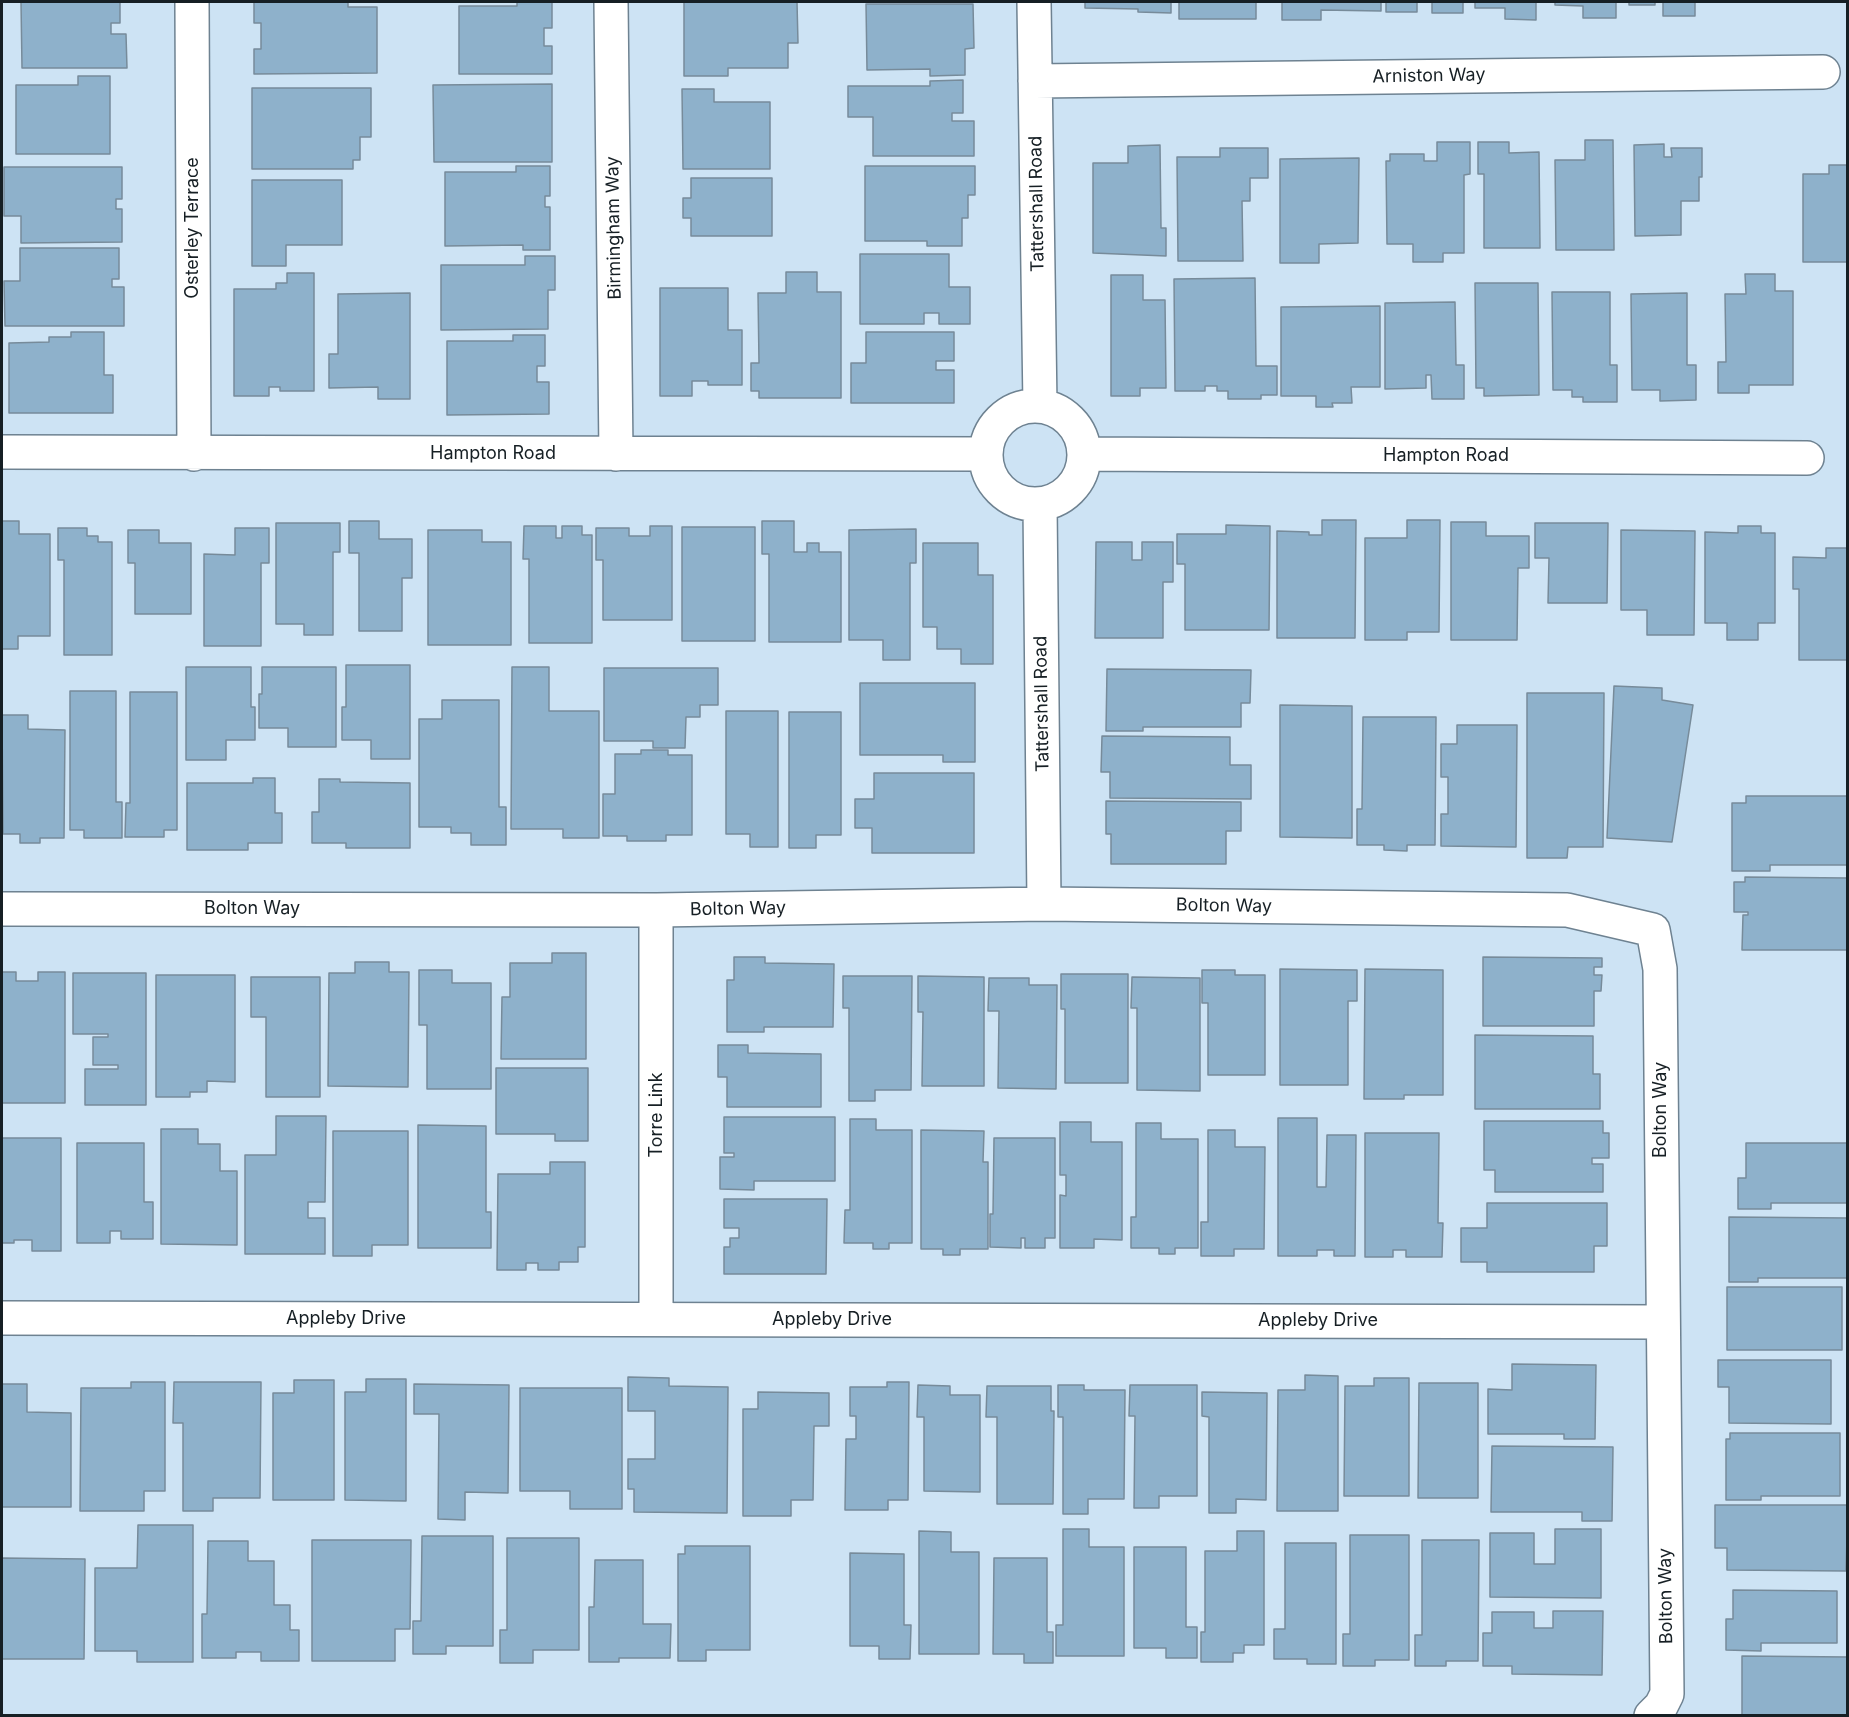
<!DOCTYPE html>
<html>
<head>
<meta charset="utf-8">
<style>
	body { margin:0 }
	#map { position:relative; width:1849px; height:1717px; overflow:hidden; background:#cde3f4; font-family:Inter,sans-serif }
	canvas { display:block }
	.frame { position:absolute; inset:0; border:3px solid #161f24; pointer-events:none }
</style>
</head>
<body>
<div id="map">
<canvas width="1849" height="1717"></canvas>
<div class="frame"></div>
</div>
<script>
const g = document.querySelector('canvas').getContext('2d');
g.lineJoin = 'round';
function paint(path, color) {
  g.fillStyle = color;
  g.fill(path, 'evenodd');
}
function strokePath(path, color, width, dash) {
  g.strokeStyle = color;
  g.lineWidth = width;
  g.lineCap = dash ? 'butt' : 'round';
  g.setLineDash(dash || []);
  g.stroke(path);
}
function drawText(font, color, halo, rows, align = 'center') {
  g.font = font + ' Inter,sans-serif';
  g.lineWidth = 6;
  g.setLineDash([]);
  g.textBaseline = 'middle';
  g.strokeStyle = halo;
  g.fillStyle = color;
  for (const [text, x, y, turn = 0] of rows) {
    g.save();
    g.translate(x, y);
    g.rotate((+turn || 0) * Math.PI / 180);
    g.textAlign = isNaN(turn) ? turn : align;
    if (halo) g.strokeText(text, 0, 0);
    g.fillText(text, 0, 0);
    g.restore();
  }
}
const building = new Path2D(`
	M21,2H120V23H111V34H126L127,68H22Z
	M254,2H348V7H377V73L254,74V49H261V23H254Z
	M517,2H552V28H544V46H552V74H459V6H517Z
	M684,2H797L798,43H788V68H728V76H684Z
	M1085,2H1171V13L1138,12V9L1085,8Z
	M1179,2H1256V19H1179Z
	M1282,2H1381V11L1321,10V20H1282Z
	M1386,2H1417V12H1386Z
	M1432,2H1463V13H1432Z
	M1475,2H1536V20L1505,19V8H1475Z
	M1555,2H1616V18H1583V6L1555,5Z
	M1629,2H1655V5H1629Z
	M1663,2H1695V16H1663Z
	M866,4H973L974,48L965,49V75L930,76V69L867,70Z
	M78,76H110V154H16V85H78Z
	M963,80V113H952V121H974V156H873V117H848V86H930V81Z
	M552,84V162H434L433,85Z
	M252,88H371V137H360V160H353V169H252Z
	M682,89H714V102H770V169H683Z
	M1585,140H1613L1614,250H1556L1555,160H1585Z
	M1437,142H1470V174L1464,175V253H1443V262H1413V244H1387L1386,161H1390V154H1424V161H1437Z
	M1478,142H1509V153L1539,152L1540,248H1484V174H1478Z
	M1664,144V157H1672L1671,148H1702V177H1699V201H1681V235L1635,236L1634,145Z
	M1160,145L1161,228H1166V256L1093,253V163H1128V146Z
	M1220,148H1268V178H1250V201H1242L1243,261H1178L1177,157H1220Z
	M1359,158L1358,243L1319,244V263H1280V159Z
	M1829,165H1848V262H1803V174H1829Z
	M516,166H550V196H545V207H550V250H523V245L445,246V172H516Z
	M865,166H975V195H968V218H962V246H927V241H865Z
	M4,167H122V199H116V209H122V242L21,243V216H4Z
	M691,178H772V236H691V218H683V198H691Z
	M252,180H342V245H286V266H252Z
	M20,248H119V279H112V287H124V326H5L4,281H20Z
	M860,254H949V287H970V324H939V313H924V324H860Z
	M525,256H555V290H548V329L441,330V265H525Z
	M786,272H817V292H841V398H759V391H751V363H759L758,293H786Z
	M287,273H314V391H280V387H269V396H234V289H276V283H287Z
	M1745,274H1775V291H1793V385H1749V393H1718V362H1726L1725,294H1746Z
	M1111,275H1143V300H1165L1166,388H1140V396H1111Z
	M1255,278L1256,366H1277V395H1261V399H1228V391H1217V386H1205V391H1175L1174,279Z
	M1475,283H1538L1539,395L1484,396V388H1476Z
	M660,288H728V330H742V385H708V381H692V396H660Z
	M1552,292H1610V365H1617V402H1583V397H1572V390H1553Z
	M410,293V399H378V387L329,388V354H338V294Z
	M1687,293V365H1696V400L1660,401V390H1632L1631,294Z
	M1455,302L1456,365H1464V399H1432L1431,375H1426V388L1385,389V303Z
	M1380,306V387H1351L1352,403H1332L1333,407H1316V396H1281V307Z
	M71,332H104V375H113V413H9V343L49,342V337H71Z
	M866,332H954V361H936V370H954V403H851V363H866Z
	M513,335H545V366H537V382H549V414L447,415V341H513Z
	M1322,520H1356L1355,638H1277V531L1309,532V535H1322Z
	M1407,520H1440L1439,632H1407V640H1365V538H1407Z
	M2,521H19V534H50V636H18V649H2Z
	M349,521H379V539H412V578H402V631H359V553H349Z
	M762,521H794V552H807V543H819V552H841V642H769V554H762Z
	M1451,522H1486V536H1529V568H1518L1517,640H1451Z
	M276,523H340V552H333V635H304V624H276Z
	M1535,523H1608L1607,603H1548L1549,558H1535Z
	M1226,525L1270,526L1269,630H1185V564H1177V534H1226Z
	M524,526H556V538H562V526H582V535H592V643H529V559H523Z
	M650,526H672V620H603V560H596V528H629V536H650Z
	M1738,526H1761V533H1775V623H1758V640H1727V623H1705V532L1738,533Z
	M682,527H755V641H682Z
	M58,528H87V536H98V542H112V655H64V560H58Z
	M235,528H269V563H261V646H204V554L235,555Z
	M916,529V563H910V660H883V640H849V530Z
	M128,530H159V543H191V614H135V563H128Z
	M428,530H482V542H511V645H428Z
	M1621,530L1695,531L1694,635H1647V610H1621Z
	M1096,542H1132V560H1142V542H1173V582H1163V638H1095Z
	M923,543H978V575H993V664H961V649H937V627H923Z
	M1826,548H1848V660H1799V589H1793V557L1826,558Z
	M346,665H410V759H371V740H342V707H346Z
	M186,667H251V707H255V740H226V760H186Z
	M262,667H336V747H288V728H259V694H262Z
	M512,667H549V711H599V838H563V829H511Z
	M604,668H718V705H700V717H686L685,748H653V741H604Z
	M1107,669L1251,670L1250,703H1241V727H1143V731H1106Z
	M860,683H975V762H943V755H860Z
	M1614,686L1662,688V700L1693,705L1672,842L1607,838Z
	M70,691H116V802H122V838H84V830H70Z
	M130,692H177V830H164V837H125L126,803H130Z
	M1527,693H1604L1603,847H1568L1567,858H1527Z
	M442,700H499V807H506V845H471V833H451V827H419V719H442Z
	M1280,705L1352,706V838L1280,837Z
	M726,711H778V847H750V834H726Z
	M789,712H841V835H816V848H789Z
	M2,715H28V729L65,730L64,838H40V843H20V834H3Z
	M1363,717H1436L1435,845H1407V851L1384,850V845H1357V809H1362Z
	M1457,725H1517L1516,847L1441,846V814H1448V777H1441V744H1457Z
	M1102,736L1230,737V765H1251V799L1110,798V772H1101Z
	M641,750H668V755H692V835H666V841H627V836H603V794H615V754H641Z
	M874,773H974V853H872V828H855V799H874Z
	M253,778H275V813H282V843H248V850H187V783H253Z
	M319,779H340V782L410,783V848H346V843H312V812H319Z
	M1746,796H1848V865H1770V871H1732V803H1746Z
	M1106,801L1241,802V831H1226V864H1111V834H1106Z
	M1745,877L1848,878V950H1742L1743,915H1748V912H1734V882H1745Z
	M552,953H586V1059H501L502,997H510V963H552Z
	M734,957H765V963L834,964L833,1027H764V1032H727V980H734Z
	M1483,957L1602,958V967H1594V975H1602L1601,991H1594V1026H1483Z
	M355,962H389V972H409L408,1087L328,1086L329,973H355Z
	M1280,969L1357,970V1001H1348V1085H1280Z
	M1365,969L1443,970V1095H1404V1099H1364Z
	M419,970H452V983H491V1089H427V1025H419Z
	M1202,970H1235V975H1265V1075H1208V1003H1202Z
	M2,972H16V981H38V972H65V1103H2Z
	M73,973H146V1105H85V1069H118V1065H93V1037H108V1034H73Z
	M1061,974H1128V1083H1065V1009H1061Z
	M156,975H235V1082L207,1081V1092H190V1097H156Z
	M843,976H912L911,1090H875V1101H849V1008H843Z
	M918,976L984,977V1086H922L923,1012H918Z
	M251,977H320V1097H266V1017H251Z
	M1132,977L1200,978V1091L1137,1090V1008H1131Z
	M989,978H1029V985H1057L1056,1089L998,1088L999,1011H988Z
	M1475,1035L1593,1036V1074H1600V1109H1475Z
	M718,1045H748V1053L821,1054V1107H727V1077H718Z
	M496,1068H588V1141H555V1134H496Z
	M276,1116H326L325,1202H308V1218H325V1254H245V1155H276Z
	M724,1117H835V1181H754V1190L720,1189V1157H734V1153H724Z
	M1278,1118H1317V1187H1326L1327,1135H1356L1355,1256H1334V1250H1317V1256H1278Z
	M850,1119H876V1130H912V1243H889V1249H873V1243H844L845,1210H850Z
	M1484,1121H1603V1133H1609V1158H1592V1164H1603V1192H1495V1170H1484Z
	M1060,1122H1091V1142H1122V1240L1094,1239V1248H1060V1195L1066,1196V1175H1060Z
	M1136,1123H1161V1139H1198V1248H1175V1254H1159V1248H1131V1217H1136Z
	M418,1125L486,1126V1212H491V1248H418Z
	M161,1129H198V1144H220V1171H237V1245L161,1244Z
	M921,1130L984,1131L983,1162H988V1249H960V1255H943V1249H921Z
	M1208,1130H1235V1147H1265L1264,1249H1234V1256H1201V1222H1208Z
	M333,1131H408V1245H372V1256H333Z
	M1365,1133H1439L1438,1223H1443L1442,1257H1406V1250H1393V1257H1365Z
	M2,1138H61V1251H32V1240H14V1243H2Z
	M994,1138H1055V1238H1045V1248H1025V1238H1021V1248L990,1247V1214H993Z
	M77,1143H144V1202H153V1239H121V1231H110V1243H77Z
	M1746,1143H1848V1203H1771V1209H1738V1178H1746Z
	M550,1162H585V1247H578V1262H559V1270H538V1263H526V1270H497L498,1174H550Z
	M724,1199H827L826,1274H724V1247H730V1238H739V1228H724Z
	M1487,1203H1607V1246H1594V1272H1487V1262H1461V1228H1487Z
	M1729,1217L1848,1218V1278H1758V1282H1729Z
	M1727,1287H1842V1350H1727Z
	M1718,1360H1831V1424L1729,1423V1387H1718Z
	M1512,1364L1596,1365L1595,1439H1564V1434H1488V1389L1512,1390Z
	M1305,1375L1338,1376V1511H1277L1278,1390H1305Z
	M628,1377L669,1378V1386L728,1387L727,1513L634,1512V1489H628V1459H655V1411H628Z
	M1374,1378H1409V1496H1344L1345,1386H1374Z
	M366,1379H406V1501L345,1500V1392H366Z
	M294,1380H334V1500H273V1393H294Z
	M131,1382H165V1491H144V1511H80L81,1388H131Z
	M174,1382H261L260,1498H213V1511H183V1423H173Z
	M887,1382H909L908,1500H888V1510H845L846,1439H856V1416H850V1387H887Z
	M1419,1383H1478V1498H1418Z
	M2,1384H27V1412L71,1413V1507H2Z
	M414,1384L509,1385L508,1493L465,1492V1520L438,1519L439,1414H414Z
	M918,1385L950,1386V1395H980V1492L924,1491V1417H917Z
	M1058,1385H1084V1390H1125L1124,1499H1088V1514H1063V1417H1058Z
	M1130,1385H1197V1496H1159V1508H1134L1135,1416H1129Z
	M987,1386H1051V1411H1054L1053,1504H997V1417H986Z
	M520,1388H622V1509H570V1491H520Z
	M758,1392L829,1393V1426H814L813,1500H791V1516H743V1409H758Z
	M1202,1392L1267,1393L1266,1500L1236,1499V1513H1209V1417L1202,1416Z
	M1730,1433H1840V1496H1761V1500H1726V1439H1730Z
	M1492,1446L1613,1447L1612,1521H1582V1512H1491Z
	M1715,1505H1848L1846,1571L1727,1570V1548H1715Z
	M138,1525H193V1662H137V1651H95V1568H137Z
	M1063,1529H1089V1547H1124V1656H1056V1625H1063Z
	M1555,1529H1601V1598L1490,1597V1533H1534V1564H1555Z
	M919,1531L951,1532V1552H979V1654H919Z
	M1237,1531H1264V1645H1244V1653H1233V1662H1201V1632H1205V1551H1237Z
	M1350,1535H1409V1660H1375V1666H1343V1634H1350Z
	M422,1536H493V1646H446V1654H413V1621H421Z
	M507,1538H579V1650H533V1663H500V1630H507Z
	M312,1540H411L410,1629H395V1661H312Z
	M1422,1540H1479L1478,1661H1446V1666H1415V1635H1422Z
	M208,1541H248V1561H274V1605H290V1630H299V1661H261V1652H236V1658H202V1614H207Z
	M1285,1543H1336V1664H1307V1659H1274V1629H1285Z
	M685,1546H750V1650H706V1661H678V1554H685Z
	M1134,1547H1186V1627H1197V1658H1166V1648H1134Z
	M850,1553L904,1554V1625H911L910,1659H879V1646H850Z
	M2,1558L85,1559L84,1659H2Z
	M994,1558H1047V1632H1053V1663H1024V1654H993Z
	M595,1560H643V1624H671L670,1658H619V1662H589V1607H594Z
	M1733,1590L1837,1591V1643H1761V1651L1726,1650V1619H1733Z
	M1553,1611H1603L1602,1675L1512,1674V1666H1483V1633H1492V1612H1534V1628H1553Z
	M1742,1656L1848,1657V1716H1742Z`);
paint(building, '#8eb1cb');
strokePath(building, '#778b9a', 1.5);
const street = new Path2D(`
	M192,2L194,454
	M611,2L616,454
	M1034,2L1040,406
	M1035,81L1823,72
	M986 455a49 49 0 1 1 98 0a49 49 0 1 1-98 0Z
	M2,452L985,454
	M1084,454L1807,458
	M1040,504L1044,904
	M2,909L656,910L1044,904L1567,910L1653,930L1660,969L1667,1694L1661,1706L1651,1716
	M656,910V1319
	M2,1318L1663,1322`);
strokePath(street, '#6e8291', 36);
strokePath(street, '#fff', 33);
drawText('18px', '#161f24', '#fff', [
	["Arniston Way",1429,76,-1],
	["Tattershall Road",1037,204,-91],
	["Osterley Terrace",193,228,-90],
	["Birmingham Way",614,228,-91],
	["Hampton Road",493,454],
	["Hampton Road",1446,456],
	["Tattershall Road",1042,704,-91],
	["Bolton Way",1224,906,1],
	["Bolton Way",252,909],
	["Bolton Way",738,909,-1],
	["Bolton Way",1661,1110,-90],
	["Torre Link",657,1115,-90],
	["Appleby Drive",346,1319],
	["Appleby Drive",832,1320],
	["Appleby Drive",1318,1321],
	["Bolton Way",1666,1596,-91]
]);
</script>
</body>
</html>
